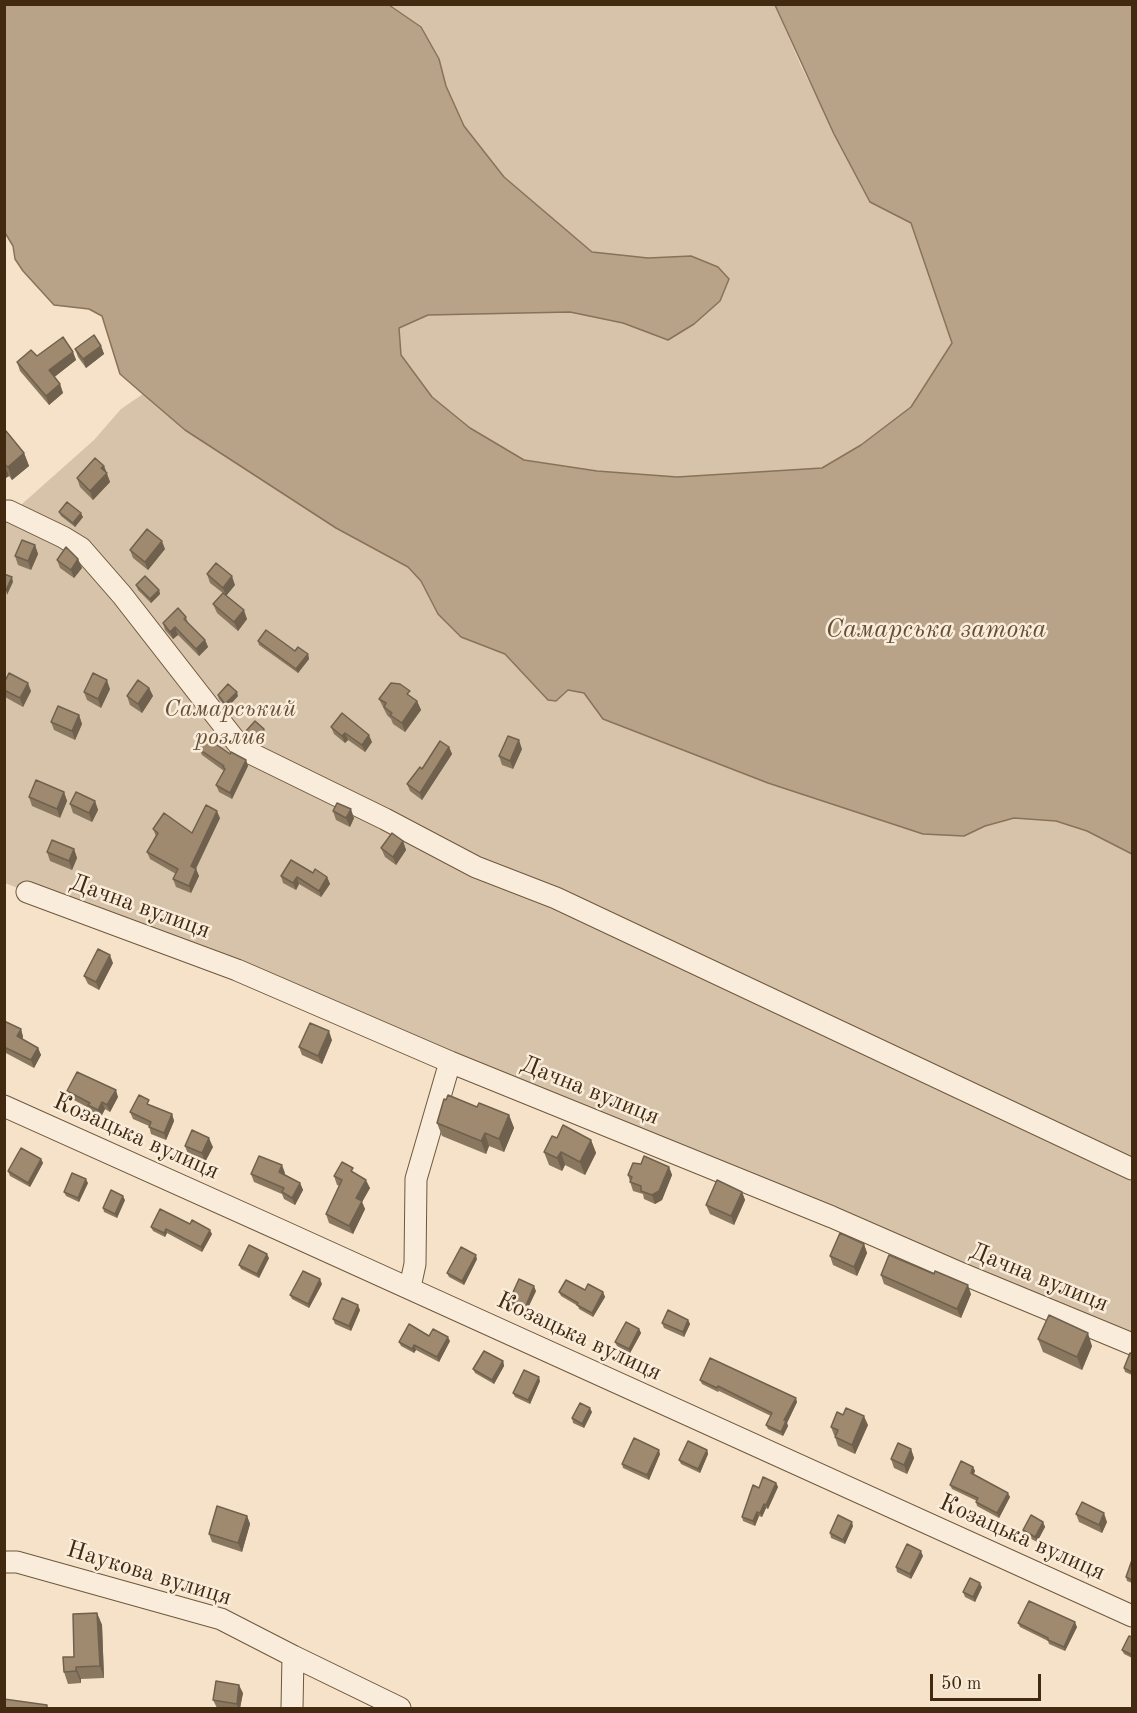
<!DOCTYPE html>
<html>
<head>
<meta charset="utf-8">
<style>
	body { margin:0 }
	#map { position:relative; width:1137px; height:1713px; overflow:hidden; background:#f6e2c8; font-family:"Old Standard TT",serif }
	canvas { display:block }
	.frame { position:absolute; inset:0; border:6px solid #412a0f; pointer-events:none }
	.scale { position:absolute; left:930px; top:1674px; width:111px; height:27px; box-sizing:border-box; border:3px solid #412a0f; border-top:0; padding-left:8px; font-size:18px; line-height:21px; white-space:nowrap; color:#412a0f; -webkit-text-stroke:4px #f9ecdb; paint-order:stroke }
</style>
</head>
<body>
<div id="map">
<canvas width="1137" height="1713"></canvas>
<div class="frame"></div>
<div class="scale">50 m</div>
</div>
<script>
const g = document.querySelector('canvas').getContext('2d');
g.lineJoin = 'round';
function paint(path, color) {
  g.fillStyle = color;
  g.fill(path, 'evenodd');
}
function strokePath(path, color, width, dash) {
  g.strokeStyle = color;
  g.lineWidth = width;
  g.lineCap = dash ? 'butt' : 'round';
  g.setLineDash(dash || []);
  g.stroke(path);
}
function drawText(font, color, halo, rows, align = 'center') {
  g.font = font + ' "Old Standard TT",serif';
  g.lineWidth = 5;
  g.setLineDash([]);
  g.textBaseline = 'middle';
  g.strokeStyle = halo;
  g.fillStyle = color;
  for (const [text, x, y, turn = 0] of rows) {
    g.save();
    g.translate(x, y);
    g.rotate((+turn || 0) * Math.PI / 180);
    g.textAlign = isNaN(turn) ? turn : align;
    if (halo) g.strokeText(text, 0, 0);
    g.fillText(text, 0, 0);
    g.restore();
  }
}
paint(new Path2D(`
	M389,5H775L801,66L870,201L911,222L952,343L911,407L861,445L822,468L677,477L597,471L524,460L470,428L432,397L401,355L398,328L428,315L570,312L623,323L668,340L691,256L648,258L592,252L504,177L464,126L446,86L439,59L421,27Z
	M143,394L185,430L336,528L408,567L421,581L438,614L460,637L505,654L548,700L556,701L568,690L584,693L603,719L721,765L923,834L964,836L985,826L1014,818L1056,821L1087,831L1132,854V1338L5,883L4,520L94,440L121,409Z`), '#d7c3a9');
const water = new Path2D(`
	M5,4L389,5L421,27L439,59L446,86L464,126L504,177L592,252L648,258L691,256L718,267L729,279L720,301L694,324L668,340L623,323L570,312L428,315L399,328L401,355L432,397L470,428L524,460L597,471L677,477L822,468L861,445L911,407L952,343L911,223L870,202L834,134L775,5H1132V854L1087,831L1056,821L1014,818L985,826L964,836L923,834L768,783L603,719L584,693L568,690L556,701L548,700L505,654L461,637L438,614L421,581L408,567L336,528L185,430L143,394L120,374L102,316L89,309L54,305L23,271L15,259L13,246L4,231Z`);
paint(water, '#b8a389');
strokePath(water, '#887358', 1.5);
const minor = new Path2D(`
	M4,511H9L63,537L81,548L122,595L242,749L385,819L476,867L556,898L1132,1169
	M27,892L237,970L450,1062L832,1217L958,1272L1132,1344
	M4,1106C381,1274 756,1447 1132,1616
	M410,1287L415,1264L416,1179L450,1062
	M4,1562H17L221,1619L293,1656L292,1708
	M293,1656L400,1708`);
strokePath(minor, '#6e583d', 23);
strokePath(minor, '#f9ecdb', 21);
paint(new Path2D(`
	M101,346L104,354L86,368L78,357L75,349Z
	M73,352L76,360L54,377L60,384L63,393L49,405L20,371L17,362L37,356Z
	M4,433L24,453L29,466L12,480L9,476L4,479Z
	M104,466L110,482L93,500L80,487L77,478Z
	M59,512L83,517L75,527L61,516Z
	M35,545L38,554L31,570L18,565L15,556Z
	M165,549L148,570L133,558L130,550Z
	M78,559L82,568L74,578L60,568L57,560Z
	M207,574L235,585L226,596L247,619L238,631L217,613L213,604L223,593L210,583Z
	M136,585L159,590L160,594L151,603L138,590Z
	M186,617L188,623L205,640L208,647L199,656L178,635L173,639L165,630L163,623Z
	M258,641L308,654L309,659L298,673L259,645Z
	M4,683L31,691L23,707L5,697Z
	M149,688L153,696L142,713L130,705L127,696Z
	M110,689L101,708L87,700L84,692Z
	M218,695L238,696L227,708L219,699Z
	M412,698L417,701L421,710L405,732L393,724L391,719L387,715L379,699Z
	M79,715L82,724L75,740L54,730L51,722Z
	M331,727L372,742L365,752L348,740L345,743L334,734Z
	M246,731L266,734L258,743L248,735Z
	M449,747L452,754L422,800L410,791L407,784L422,769Z
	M199,749L230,754L246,760L248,766L232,799L219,792L216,785L224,771L202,755Z
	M522,749L513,769L502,765L499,756Z
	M64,792L67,801L60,818L32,806L29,797Z
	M95,801L98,810L92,822L73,813L70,804Z
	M333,811L354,818L350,827L336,820Z
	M220,818L196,869L199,876L191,893L176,887L173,879L176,874L150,859L147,852L156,836L153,829L192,833Z
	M403,841L406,850L396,865L385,857L381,848Z
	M74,849L77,858L72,870L50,861L47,852Z
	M313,873L327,877L330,884L321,897L299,884L296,890L283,883L281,876Z
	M113,963L99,990L88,984L84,976Z
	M4,1021L21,1029L23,1037L22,1039L38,1048L41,1055L34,1068L4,1052Z
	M332,1040L322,1064L302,1055L299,1047Z
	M67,1091L118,1097L110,1112L105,1109L101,1117L91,1112L89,1108L70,1098Z
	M151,1105L172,1114L174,1121L166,1140L151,1134L149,1126L133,1119L130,1112Z
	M477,1107L509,1115L514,1128L504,1152L489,1146L486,1154L442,1136L437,1123Z
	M557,1138L591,1140L596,1153L585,1175L565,1165L562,1171L549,1165L544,1152Z
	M185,1146L213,1147L205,1162L188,1154Z
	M41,1159L43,1163L30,1187L10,1176L8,1171Z
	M669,1167L672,1175L662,1200L655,1204L644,1199L643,1194L633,1191L628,1175Z
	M285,1173L284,1174L300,1183L303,1190L295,1205L284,1199L282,1194L254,1182L251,1174Z
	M355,1173L370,1188L362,1202L365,1209L353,1234L329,1223L326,1214L340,1186L337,1185L334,1176Z
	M88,1183L79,1202L66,1196L64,1192Z
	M742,1192L745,1200L734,1225L710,1214L706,1205Z
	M125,1200L117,1218L104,1212L103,1208Z
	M151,1227L212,1234L202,1252L167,1233L165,1237L153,1231Z
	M864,1244L867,1253L857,1276L833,1265L830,1256Z
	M269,1258L259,1278L241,1269L239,1265Z
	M477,1259L464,1285L449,1277L447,1273Z
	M881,1275L971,1294L961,1318L884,1284Z
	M322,1284L309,1308L292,1299L290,1295Z
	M585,1290L603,1292L605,1297L593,1317L579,1309L578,1306L561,1296L559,1292Z
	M536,1291L526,1312L511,1305L509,1301Z
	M360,1310L351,1331L335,1324L333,1319Z
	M688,1320L690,1324L684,1337L664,1328L662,1323Z
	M639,1329L641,1333L630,1353L617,1346L615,1342Z
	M429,1336L450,1341L439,1362L416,1350L414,1353L401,1346L399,1342Z
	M1038,1339L1092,1346L1082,1370L1043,1352Z
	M1132,1354V1375L1125,1372L1124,1368Z
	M503,1361L504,1366L494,1384L475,1373L473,1369Z
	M700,1380L797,1402L787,1423L788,1426L783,1436L768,1429L766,1425L771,1416L719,1391L718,1392L702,1384Z
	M540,1381L530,1404L515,1397L513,1393Z
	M592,1412L584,1428L573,1423L572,1418Z
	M868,1425L855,1454L838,1446L835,1437V1436L834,1435L831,1427Z
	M911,1449L914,1458L907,1474L894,1468L891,1459Z
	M707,1450L708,1454L700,1473L681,1464L679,1460Z
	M660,1454L649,1480L623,1468L622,1464Z
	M973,1467L975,1471L974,1474L1010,1497L999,1518L977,1506L976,1502L977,1501L952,1489L950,1485Z
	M776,1483L778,1487L768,1509L766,1508L762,1517L759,1516L755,1526L743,1521L742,1517L759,1488Z
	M1076,1514L1107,1522L1102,1533L1079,1522Z
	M247,1516L250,1524L242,1552L212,1542L209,1534Z
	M1043,1522L1045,1527L1037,1542L1024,1535L1023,1530Z
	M853,1526L845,1544L831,1538L830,1533Z
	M923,1556L911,1579L897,1572L896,1567Z
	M1132,1560V1583L1127,1581L1126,1577Z
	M982,1587L975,1602L965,1597L963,1592Z
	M97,1613L102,1625L104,1678L81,1679V1683L68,1684L64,1672L74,1657Z
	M1018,1623L1077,1627L1065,1651L1049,1644L1048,1641L1020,1627Z
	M1132,1637V1658L1124,1654L1122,1650Z
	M243,1693L240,1708H217L213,1700Z`), '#89775f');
paint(new Path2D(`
	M101,346L104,354L86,368L83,359Z
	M73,352L76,360L52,379L49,370Z
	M60,384L63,393L49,405L46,396Z
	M24,453L29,466L12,480L8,467Z
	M4,465L9,476L4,479Z
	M104,466L110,482L93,500L90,491L101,468Z
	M81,513L83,517L75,527L73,523Z
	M162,541L165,549L148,570L145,562Z
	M35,545L38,554L31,570L28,561Z
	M78,559L82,568L74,578L71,570Z
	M232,576L235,585L226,596L223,588Z
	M12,577L13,582L7,595L6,590Z
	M159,590L160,594L151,603L150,599Z
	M244,610L247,619L238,631L234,622Z
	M175,627L178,635L173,639L170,632Z
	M205,640L208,647L199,656L196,649Z
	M308,654L309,659L298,673L296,669Z
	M107,680L110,689L101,708L98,699Z
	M28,683L31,691L23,707L20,698Z
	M149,688L153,696L142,713L138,704Z
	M237,692L238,696L227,708L225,704Z
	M417,701L421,710L405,732L402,723Z
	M79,715L82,724L75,740L72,731Z
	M264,729L266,734L258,743L256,738Z
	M345,733L348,740L345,743L342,736Z
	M369,735L372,742L365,752L362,745Z
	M519,740L522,749L513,769L510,761Z
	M449,747L452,754L422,800L420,793Z
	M246,760L248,766L232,799L230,793Z
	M64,792L67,801L60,818L57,809Z
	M95,801L98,810L92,822L89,813Z
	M351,809L354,818L350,827L346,818Z
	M217,811L220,818L193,874L191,866Z
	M403,841L406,850L396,865L393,857Z
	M74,849L77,858L72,870L69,861Z
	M196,869L199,876L191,893L189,886Z
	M297,877L299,884L296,890L293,883Z
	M327,877L330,884L321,897L319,891Z
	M110,955L113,963L99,990L96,982Z
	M21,1029L23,1037L20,1043L17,1036Z
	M329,1031L332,1040L322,1064L318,1056Z
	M38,1048L41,1055L34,1068L31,1060Z
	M116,1090L118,1097L110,1112L107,1105Z
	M102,1102L105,1109L101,1117L98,1110Z
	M172,1114L174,1121L166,1140L164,1133Z
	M509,1115L514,1128L504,1152L499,1139Z
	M485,1133L489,1146L486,1154L481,1141Z
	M209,1138L213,1147L205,1162L202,1153Z
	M591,1140L596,1153L585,1175L580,1162Z
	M561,1152L565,1165L562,1171L557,1158Z
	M41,1159L43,1163L30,1187L28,1183Z
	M282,1165L285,1173L282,1179L279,1172Z
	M669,1167L672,1175L662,1200L655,1204L652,1195Z
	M86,1179L88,1183L79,1202L78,1198Z
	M366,1180L370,1188L362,1202L365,1209L353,1234L349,1226L356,1198Z
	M300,1183L303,1190L295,1205L292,1198Z
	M742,1192L745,1200L734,1225L731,1216Z
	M123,1196L125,1200L117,1218L115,1214Z
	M166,1229L167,1233L165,1237L164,1233Z
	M210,1230L212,1234L202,1252L201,1247Z
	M864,1244L867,1253L857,1276L854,1267Z
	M267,1254L269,1258L259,1278L257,1274Z
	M476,1255L477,1259L464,1285L462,1281Z
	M320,1279L322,1284L309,1308L308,1304Z
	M968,1285L971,1294L961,1318L957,1309Z
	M534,1286L536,1291L526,1312L525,1308Z
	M603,1292L605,1297L593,1317L592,1313Z
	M358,1305L360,1310L351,1331L349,1326Z
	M688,1320L690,1324L684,1337L683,1332Z
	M639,1329L641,1333L630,1353L629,1349Z
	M1088,1333L1092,1346L1082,1370L1077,1357Z
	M448,1337L450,1341L439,1362L437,1357Z
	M414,1345L416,1350L414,1353L412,1349Z
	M503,1361L504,1366L494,1384L492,1380Z
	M539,1377L540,1381L530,1404L528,1400Z
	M796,1398L797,1402L787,1423L788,1426L783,1436L781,1432L784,1420Z
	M590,1408L592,1412L584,1428L582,1424Z
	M864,1416L868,1425L855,1454L852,1445Z
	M911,1449L914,1458L907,1474L904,1465Z
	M659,1450L660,1454L649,1480L647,1475Z
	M707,1450L708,1454L700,1473L698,1469Z
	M973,1467L975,1471L972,1477L971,1473Z
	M776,1483L778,1487L768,1509L766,1505Z
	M1008,1493L1010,1497L999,1518L997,1513Z
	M764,1504L766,1508L762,1517L760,1513Z
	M757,1512L759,1516L755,1526L753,1521Z
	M1104,1513L1107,1522L1102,1533L1099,1525Z
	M247,1516L250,1524L242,1552L238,1543Z
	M852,1522L853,1526L845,1544L843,1540Z
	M1043,1522L1045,1527L1037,1542L1035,1537Z
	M921,1551L923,1556L911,1579L910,1574Z
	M980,1583L982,1587L975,1602L973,1597Z
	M97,1613L102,1625L104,1678L100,1666Z
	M1075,1622L1077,1627L1065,1651L1064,1647Z
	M76,1667L81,1679V1683L76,1671Z
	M239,1685L243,1693L240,1708H238L237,1704Z`), '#6f614e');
const building = new Path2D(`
	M94,335L101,346L83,359L75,349Z
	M63,337L73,352L49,370L60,384L46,396L17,362L31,350L37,356Z
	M6,431L24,453L8,467L4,464V433Z
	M95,458L104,466L101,468L107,473L90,491L77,478Z
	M67,502L81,513L73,523L59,512Z
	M147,529L162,541L145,562L130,550Z
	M22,540L35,545L28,561L15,556Z
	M66,547L78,559L71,570L57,560Z
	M216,563L232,576L223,588L207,574Z
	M4,574L12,577L6,590H4Z
	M145,576L159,590L150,599L136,585Z
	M223,593L244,610L234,622L213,604Z
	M178,608L186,617L184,619L205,640L196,649L175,627L170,632L163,623Z
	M266,630L295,651L298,647L308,654L296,669L258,641Z
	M9,673L28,683L20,698L4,690V683Z
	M93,673L107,680L98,699L84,692Z
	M138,680L149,688L138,704L127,696Z
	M391,683L400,684L410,691L407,694L417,701L402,723L390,715L392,713L384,707L386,703L379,699Z
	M228,684L237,692L225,704L218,695Z
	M58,706L79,715L72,731L51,722Z
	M342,713L369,735L362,745L345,733L342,736L331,727Z
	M255,721L264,729L256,738L246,731Z
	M508,736L519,740L510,761L499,756Z
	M207,738L230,754L231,752L246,760L230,793L216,785L225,769L223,767L224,766L199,749Z
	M440,741L449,747L420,793L407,784L420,767L422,769Z
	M36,780L64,792L57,809L29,797Z
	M76,792L95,801L89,813L70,804Z
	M337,803L351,809L346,818L333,811Z
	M206,805L217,811L191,866L196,869L189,886L173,879L178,869L147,852L158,833L153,829L164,813L192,833Z
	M392,833L403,841L393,857L381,848Z
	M52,840L74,849L69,861L47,852Z
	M291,860L313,873L315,869L327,877L319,891L297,877L293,883L281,876Z
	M98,949L110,955L96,982L84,976Z
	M4,1021L21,1029L17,1036L38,1048L31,1060L4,1047Z
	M310,1023L329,1031L318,1056L299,1047Z
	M77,1072L116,1090L107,1105L102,1102L98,1110L88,1105L90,1103L67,1091Z
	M139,1095L149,1100L147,1104L172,1114L164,1133L149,1127L151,1122L130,1112Z
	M448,1095L477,1107L479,1103L509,1115L499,1139L485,1133L481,1141L437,1123L444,1099L446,1100Z
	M563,1125L591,1140L580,1162L561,1152L557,1158L544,1152L552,1136L557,1138Z
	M192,1130L209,1138L202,1153L185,1146Z
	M21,1148L41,1159L28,1183L8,1171Z
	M259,1156L282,1165L279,1172L300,1183L292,1198L282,1192L284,1188L251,1174Z
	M644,1156L669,1167L659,1191L652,1195L641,1191V1186L630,1182L632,1177L628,1175L633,1163L641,1164Z
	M342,1162L353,1168L351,1171L366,1180L356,1198L362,1201L349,1226L326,1214L342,1180L334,1176Z
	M72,1173L86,1179L78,1198L64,1192Z
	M717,1180L742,1192L731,1216L706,1205Z
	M111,1190L123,1196L115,1214L103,1208Z
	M160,1209L190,1224L192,1220L210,1230L201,1247L166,1229L164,1233L151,1227Z
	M840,1233L864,1244L854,1267L830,1256Z
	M249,1245L267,1254L257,1274L239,1265Z
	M461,1247L476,1255L462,1281L447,1273Z
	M889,1255L934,1274L935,1271L968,1285L957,1309L881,1275Z
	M303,1271L320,1279L308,1304L290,1295Z
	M519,1279L534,1286L525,1308L509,1301Z
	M566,1280L585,1290L588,1284L603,1292L592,1313L577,1305L578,1303L559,1292Z
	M342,1298L358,1305L349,1326L333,1319Z
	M668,1310L688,1320L683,1332L662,1323Z
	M1049,1315L1088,1333L1077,1357L1038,1339Z
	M626,1322L639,1329L629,1349L615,1342Z
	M409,1324L429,1336L433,1329L448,1337L437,1357L414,1345L412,1349L399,1342Z
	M484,1351L503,1361L492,1380L473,1369Z
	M1130,1353L1132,1354V1372L1124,1368Z
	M710,1358L796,1398L784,1420L786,1421L781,1432L766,1425L772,1413L718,1386L717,1388L700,1380Z
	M524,1370L539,1377L528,1400L513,1393Z
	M580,1403L590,1408L582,1424L572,1418Z
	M846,1408L864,1416L852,1445L835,1437L838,1430L831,1427L837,1412L843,1415Z
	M634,1438L659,1450L647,1475L622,1464Z
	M688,1441L707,1450L698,1469L679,1460Z
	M898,1443L911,1449L904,1465L891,1459Z
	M961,1461L973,1467L971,1473L1008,1493L997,1513L976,1502L978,1498L950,1485Z
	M763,1477L776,1483L766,1505L764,1504L760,1513L757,1512L753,1521L742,1517L753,1485L759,1488Z
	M1082,1502L1104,1513L1099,1525L1076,1514Z
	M217,1506L247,1516L238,1543L209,1534Z
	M838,1515L852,1522L843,1540L830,1533Z
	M1031,1515L1043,1522L1035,1537L1023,1530Z
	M907,1544L921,1551L910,1574L896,1567Z
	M1132,1560V1580L1126,1577Z
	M970,1578L980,1583L973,1597L963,1592Z
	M1029,1601L1075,1622L1064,1647L1048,1640V1638L1018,1623Z
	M97,1613L100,1666L76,1667V1671L64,1672L63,1657H74L73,1614Z
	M1129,1636L1132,1637V1655L1122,1650Z
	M216,1681L239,1685L237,1704L213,1700Z
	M4,1699L47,1705V1708H4Z`);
paint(building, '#9f8a6f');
strokePath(building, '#6f614e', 1.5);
drawText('italic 24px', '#665036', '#f9ecdb', [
	["Самарський",230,710],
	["розлив",230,738]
]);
drawText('24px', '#412a0f', '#f9ecdb', [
	["Дачна вулиця",140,907,20],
	["Дачна вулиця",590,1091,22],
	["Козацька вулиця",136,1137,24],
	["Дачна вулиця",1039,1278,22],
	["Козацька вулиця",579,1337,25],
	["Козацька вулиця",1022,1538,24],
	["Наукова вулиця",149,1574,17]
]);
drawText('italic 26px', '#654e34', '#f9ecdb', [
	["Самарська затока",936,630]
]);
</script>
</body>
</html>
